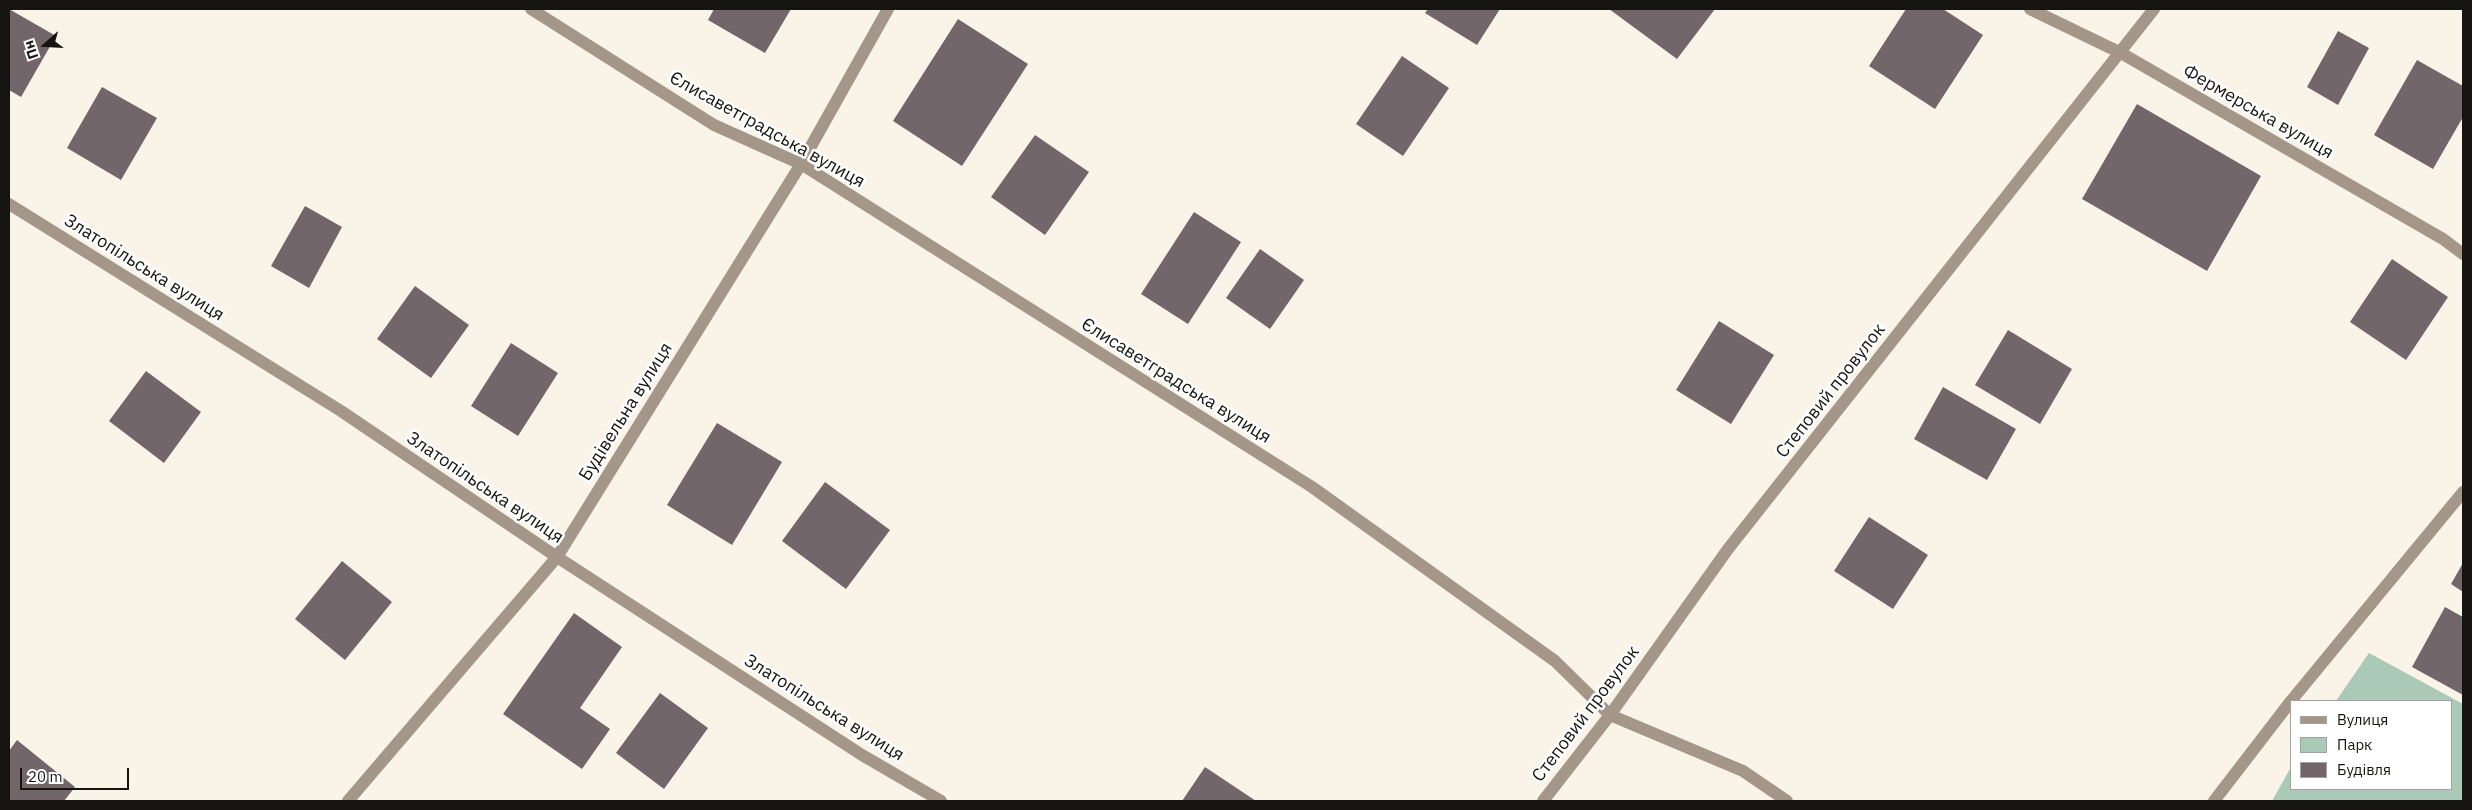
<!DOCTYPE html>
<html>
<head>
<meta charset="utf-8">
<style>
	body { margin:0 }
	#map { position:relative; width:2472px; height:810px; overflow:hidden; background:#faf3e8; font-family:"IBM Plex Sans",sans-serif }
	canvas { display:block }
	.frame { position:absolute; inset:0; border:10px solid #161410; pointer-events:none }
	.legend { position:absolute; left:2290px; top:700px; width:162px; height:90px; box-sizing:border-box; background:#fff; border:1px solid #a2a19f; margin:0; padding:6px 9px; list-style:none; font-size:15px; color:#161410 }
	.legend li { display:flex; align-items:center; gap:10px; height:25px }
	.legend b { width:25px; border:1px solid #a2a19f }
	.north { position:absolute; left:20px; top:20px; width:50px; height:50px; -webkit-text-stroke:4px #fff; paint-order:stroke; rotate:251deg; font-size:14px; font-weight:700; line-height:20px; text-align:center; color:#161410 }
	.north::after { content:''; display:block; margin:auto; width:18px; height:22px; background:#161410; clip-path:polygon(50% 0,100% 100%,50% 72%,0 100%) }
	.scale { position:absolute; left:20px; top:768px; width:109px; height:22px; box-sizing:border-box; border:2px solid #161410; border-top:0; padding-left:6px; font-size:15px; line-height:18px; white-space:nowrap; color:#161410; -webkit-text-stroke:4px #fff; paint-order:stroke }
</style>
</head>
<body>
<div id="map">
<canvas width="2472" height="810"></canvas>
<div class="frame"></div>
<ul class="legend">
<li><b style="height:6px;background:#a49688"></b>Вулиця</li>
<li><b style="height:14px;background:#aac9b6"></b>Парк</li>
<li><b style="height:14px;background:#72666a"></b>Будівля</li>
</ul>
<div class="north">Пн</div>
<div class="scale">20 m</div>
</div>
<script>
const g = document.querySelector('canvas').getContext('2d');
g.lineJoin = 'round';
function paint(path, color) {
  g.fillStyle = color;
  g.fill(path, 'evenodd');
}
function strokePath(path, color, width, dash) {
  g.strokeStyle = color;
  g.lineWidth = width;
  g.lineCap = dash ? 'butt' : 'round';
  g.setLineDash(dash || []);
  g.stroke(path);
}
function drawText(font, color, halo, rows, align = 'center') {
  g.font = font + ' "IBM Plex Sans",sans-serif';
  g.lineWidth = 5;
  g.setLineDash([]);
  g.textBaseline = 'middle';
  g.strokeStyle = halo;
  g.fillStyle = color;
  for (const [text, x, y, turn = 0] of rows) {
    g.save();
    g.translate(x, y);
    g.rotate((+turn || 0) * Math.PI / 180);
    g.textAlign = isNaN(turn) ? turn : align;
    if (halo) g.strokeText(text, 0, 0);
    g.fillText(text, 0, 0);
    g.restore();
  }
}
paint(new Path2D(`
	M2369,653L2463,704V801H2272L2291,767V789H2451V701H2336Z`), '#aac9b6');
paint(new Path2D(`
	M9,9L56,36L21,97L9,90Z
	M714,9H791L765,53L708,20Z
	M1428,9H1500L1477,45L1425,13Z
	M1609,9H1715L1677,59Z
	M1906,9H1943L1983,35L1935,109L1869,66Z
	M958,19L1028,64L962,166L893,121Z
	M2338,31L2369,48L2338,105L2307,87Z
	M1402,56L1449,88L1403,156L1356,124Z
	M2417,60L2463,86V117L2433,169L2374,135Z
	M102,87L157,118L121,180L67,148Z
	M2137,104L2261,176L2207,271L2082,199Z
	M1035,135L1089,172L1045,235L991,197Z
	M305,206L342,227L309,288L271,266Z
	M1194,212L1241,242L1188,324L1141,294Z
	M1260,249L1304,280L1270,329L1226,298Z
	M2392,259L2448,297L2406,360L2350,322Z
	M415,286L469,325L431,378L377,339Z
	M1719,321L1774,355L1731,424L1676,390Z
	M2008,330L2072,369L2040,424L1975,385Z
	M511,343L558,373L518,436L471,406Z
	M146,371L201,412L164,463L109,421Z
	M1943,387L2016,429L1987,480L1914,439Z
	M717,423L782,462L732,545L667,505Z
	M825,482L890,530L846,589L782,541Z
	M1869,517L1928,555L1893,609L1834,571Z
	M342,561L392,602L345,660L295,619Z
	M2463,563V592L2451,584Z
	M2445,607L2463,617V695L2412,667Z
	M574,613L622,647L580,708L610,729L582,769L503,714Z
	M660,693L708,728L664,789L616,753Z
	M17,740L75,787L64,801H9V751Z
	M1205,767L1256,801H1182Z`), '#72666a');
strokePath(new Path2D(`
	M531,9L714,125L801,164L1312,487L1555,661L1610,715L1743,771L1787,801
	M2030,9L2121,53L2443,239L2463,254
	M9,204L341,411L557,557L862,755L941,801
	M2291,701L2463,492
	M348,801L557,557L801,164L888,9
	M1543,801L1610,715L1728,549L2154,9
	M2214,801L2291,701`), '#a49688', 12);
drawText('18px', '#161410', '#fff', [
	["Фермерська вулиця",2258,112,30],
	["Єлисаветградська вулиця",767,130,29],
	["Златопільська вулиця",144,268,32],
	["Єлисаветградська вулиця",1176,381,32],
	["Степовий провулок",1831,391,-52],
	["Будівельна вулиця",626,412,-58],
	["Златопільська вулиця",485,488,34],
	["Златопільська вулиця",824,708,32],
	["Степовий провулок",1586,714,-53]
]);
</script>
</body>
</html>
